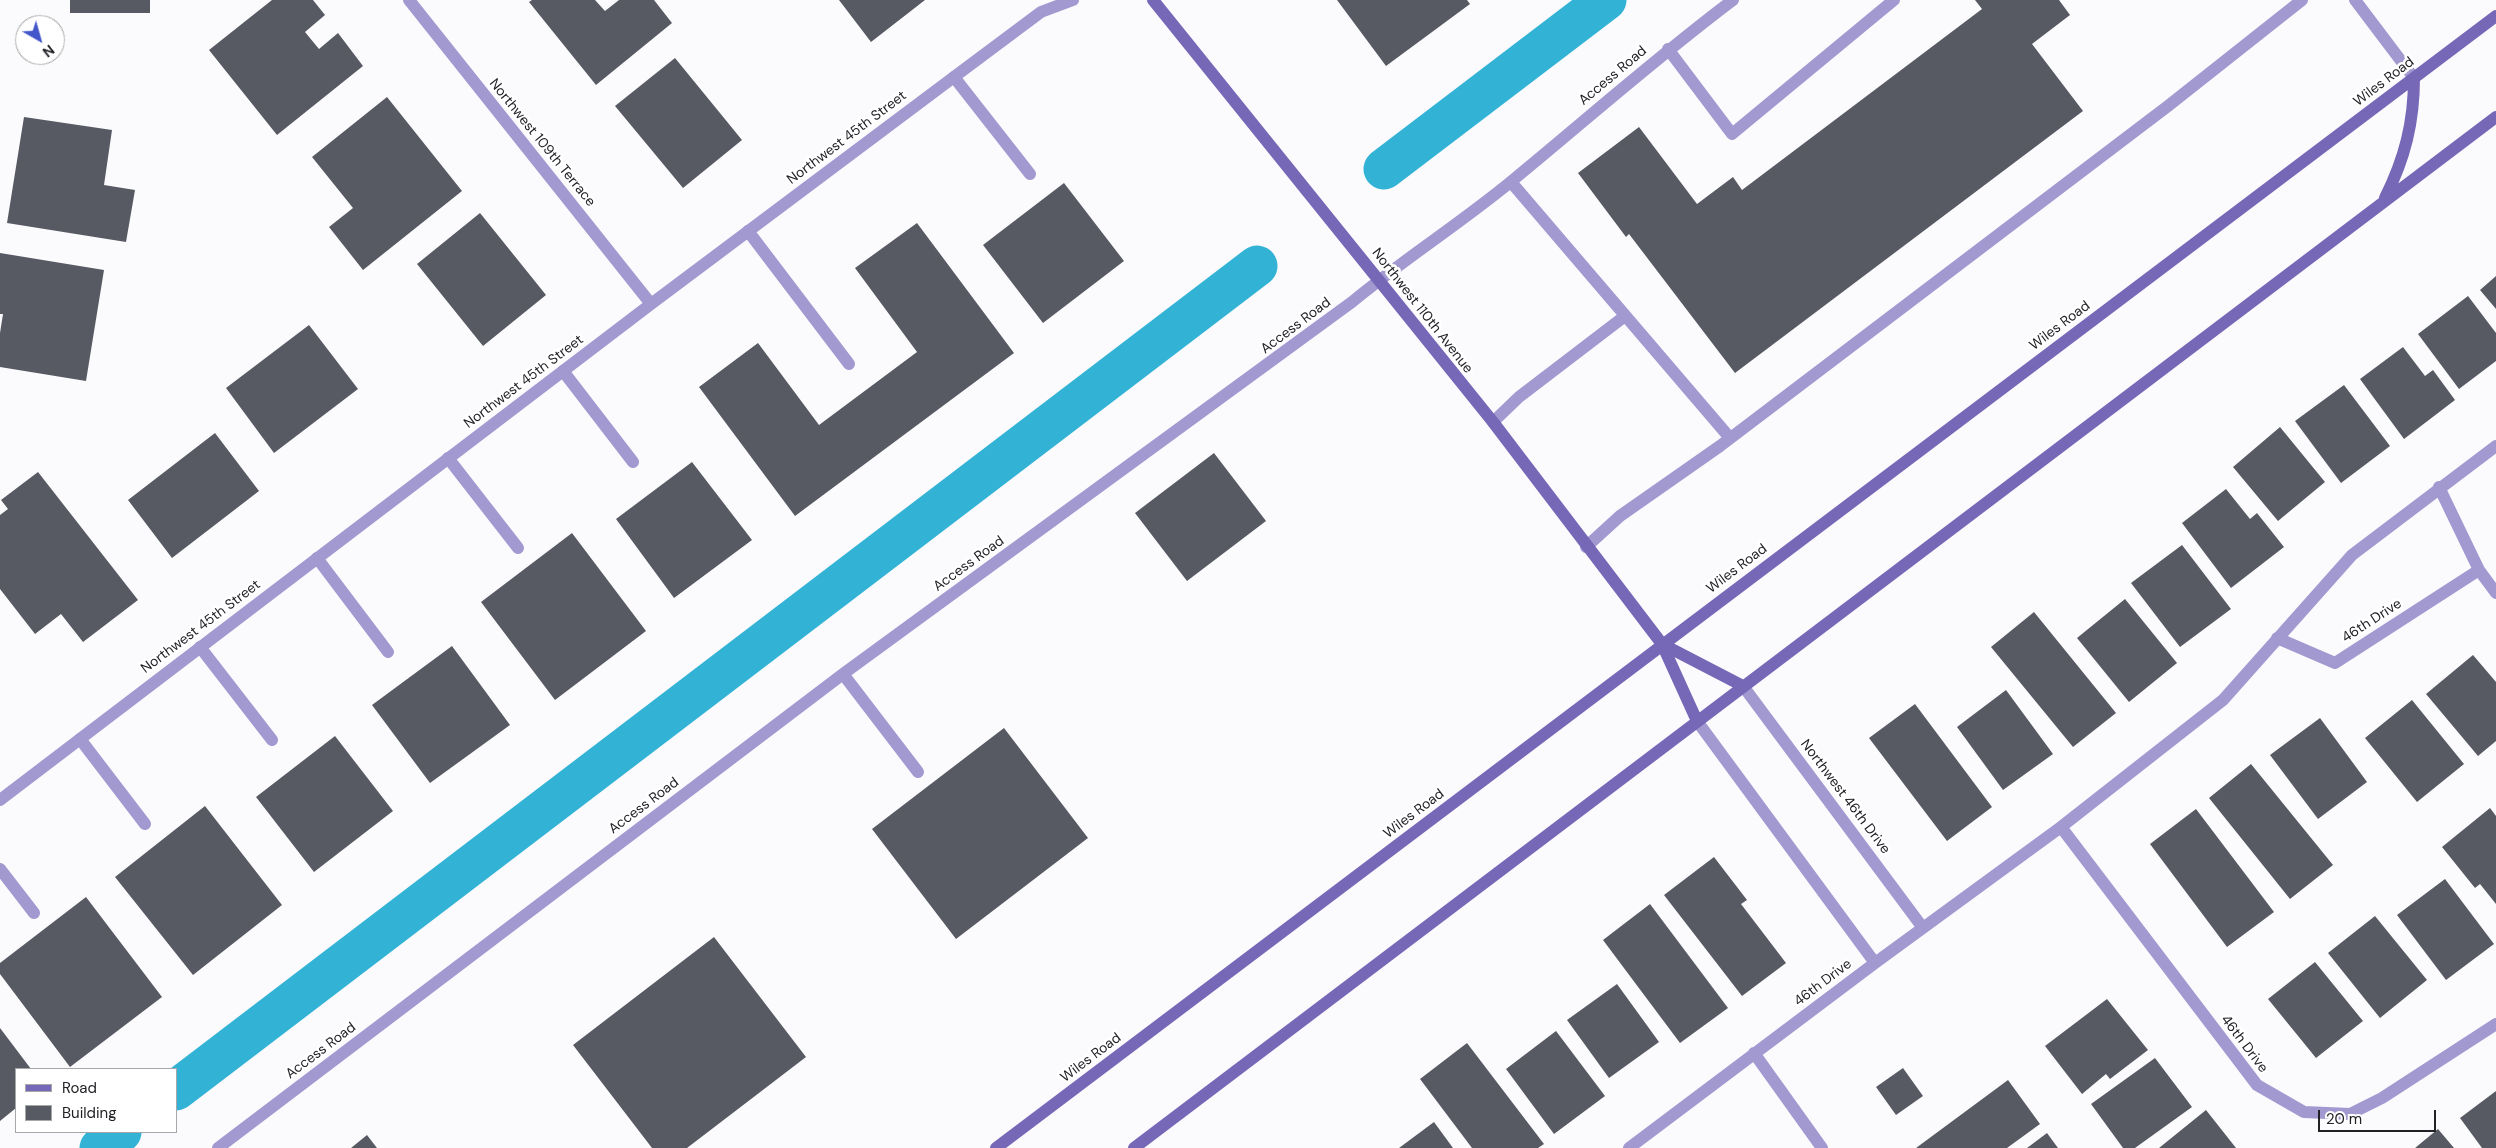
<!DOCTYPE html>
<html>
<head>
<meta charset="utf-8">
<style>
	body { margin:0 }
	#map { position:relative; width:2496px; height:1148px; overflow:hidden; background:#fbfbfe; font-family:"DM Sans",sans-serif }
	canvas { display:block }
	.legend { position:absolute; left:15px; top:1068px; width:162px; height:65px; box-sizing:border-box; background:#fff; border:1px solid #a6a7a8; margin:0; padding:6px 9px; list-style:none; font-size:15px; color:#212226 }
	.legend li { display:flex; align-items:center; gap:10px; height:25px }
	.legend b { width:25px; border:1px solid #a6a7a8 }
	.north { position:absolute; left:15px; top:15px; width:50px; height:50px; box-sizing:border-box; background:#fff; border:1px solid #a6a7a8; border-radius:50%; rotate:142deg; font-size:14px; font-weight:700; line-height:20px; text-align:center; color:#212226 }
	.north::after { content:''; display:block; margin:auto; width:18px; height:22px; background:#4356ca; clip-path:polygon(50% 0,100% 100%,50% 72%,0 100%) }
	.scale { position:absolute; left:2318px; top:1110px; width:118px; height:22px; box-sizing:border-box; border:2px solid #212226; border-top:0; padding-left:6px; font-size:15px; line-height:18px; white-space:nowrap; color:#212226; -webkit-text-stroke:4px #fff; paint-order:stroke }
</style>
</head>
<body>
<div id="map">
<canvas width="2496" height="1148"></canvas>
<ul class="legend">
<li><b style="height:6px;background:#7767b7"></b>Road</li>
<li><b style="height:14px;background:#585a63"></b>Building</li>
</ul>
<div class="north">N</div>
<div class="scale">20 m</div>
</div>
<script>
const g = document.querySelector('canvas').getContext('2d');
g.lineJoin = 'round';
function strokePath(path, color, width, dash) {
  g.strokeStyle = color;
  g.lineWidth = width;
  g.lineCap = dash ? 'butt' : 'round';
  g.setLineDash(dash || []);
  g.stroke(path);
}
function paint(path, color) {
  g.fillStyle = color;
  g.fill(path, 'evenodd');
}
function drawText(font, color, halo, rows, align = 'center') {
  g.font = font + ' "DM Sans",sans-serif';
  g.lineWidth = 5;
  g.setLineDash([]);
  g.textBaseline = 'middle';
  g.strokeStyle = halo;
  g.fillStyle = color;
  for (const [text, x, y, turn = 0] of rows) {
    g.save();
    g.translate(x, y);
    g.rotate((+turn || 0) * Math.PI / 180);
    g.textAlign = isNaN(turn) ? turn : align;
    if (halo) g.strokeText(text, 0, 0);
    g.fillText(text, 0, 0);
    g.restore();
  }
}
strokePath(new Path2D(`
	M1384,169L1606,0
	M176,1090L1257,266
	M100,1148L121,1132`), '#32b3d5', 41);
paint(new Path2D(`
	M70,0H150V13H70Z
	M272,0H313L325,15L305,32L319,49L338,33L363,66L277,135L209,50Z
	M532,0H595L605,11L619,0H654L672,23L596,85L529,2Z
	M839,0H925L871,42Z
	M1337,0H1467L1470,4L1386,66Z
	M1975,0H2059L2070,15L2032,44L2083,111L1735,373L1629,234L1626,237L1578,173L1639,127L1697,204L1733,177L1742,190L1982,9Z
	M675,58L742,140L683,188L615,106Z
	M387,97L462,191L363,270L329,227L353,208L312,157Z
	M24,117L112,130L104,185L135,190L126,242L7,223Z
	M1064,183L1124,261L1043,323L983,245Z
	M480,213L546,295L483,346L417,264Z
	M917,223L1014,353L795,516L699,387L758,343L819,425L917,352L855,268Z
	M0,253L104,270L86,381L0,367V333L3,314H0Z
	M2496,276V309L2480,290Z
	M2468,296L2496,333V361L2459,389L2418,334Z
	M309,325L358,389L274,453L226,388Z
	M2403,347L2425,376L2433,370L2455,400L2404,439L2360,379Z
	M2344,385L2390,446L2341,483L2295,421Z
	M2280,427L2325,482L2278,521L2233,467Z
	M215,433L259,491L172,558L128,500Z
	M1214,453L1266,521L1187,581L1135,513Z
	M692,462L752,540L674,598L616,519Z
	M38,472L138,600L83,642L61,614L35,634L0,589V515L8,509L1,500Z
	M2226,489L2250,519L2257,513L2284,547L2231,588L2182,523Z
	M572,533L646,631L555,700L481,602Z
	M2182,545L2231,609L2180,647L2131,583Z
	M2125,599L2177,663L2129,702L2077,638Z
	M2034,612L2116,713L2073,747L1991,647Z
	M452,646L510,725L430,783L372,705Z
	M2473,655L2496,682V741L2478,756L2426,694Z
	M2006,690L2053,754L2003,790L1957,727Z
	M2412,700L2464,764L2417,802L2365,738Z
	M1915,704L1992,807L1947,841L1869,738Z
	M2320,718L2367,782L2318,819L2270,755Z
	M1004,728L1088,838L956,939L872,829Z
	M335,736L393,811L314,872L256,797Z
	M2251,764L2333,865L2290,899L2209,798Z
	M205,806L282,905L193,975L115,877Z
	M2490,808L2496,816V904L2480,884L2475,888L2442,847Z
	M2196,809L2274,912L2227,947L2150,844Z
	M1714,857L1747,900L1741,904L1786,963L1742,996L1664,895Z
	M2445,879L2494,944L2446,980L2397,915Z
	M86,897L162,997L70,1067L0,974V963Z
	M1650,904L1728,1008L1680,1043L1603,940Z
	M2375,916L2427,980L2380,1018L2328,953Z
	M714,937L806,1057L687,1148H652L573,1045Z
	M2315,962L2363,1021L2316,1058L2268,999Z
	M1617,984L1659,1042L1609,1078L1567,1020Z
	M2107,999L2148,1050L2110,1079L2106,1074L2082,1094L2045,1046Z
	M0,1028L31,1069H16V1108L0,1121Z
	M1556,1031L1605,1096L1554,1134L1506,1069Z
	M1467,1043L1544,1144L1538,1148H1472L1420,1079Z
	M2155,1058L2192,1107L2135,1148H2123L2091,1104Z
	M1903,1068L1923,1096L1896,1115L1876,1087Z
	M2008,1080L2040,1124L2007,1148H1916Z
	M2496,1091V1148H2482L2460,1118Z
	M2206,1110L2236,1148H2159Z
	M1434,1122L1453,1148H1399Z
	M2438,1129L2454,1148H2415Z
	M2047,1133L2058,1148H2027Z
	M367,1135L377,1148H351Z`), '#585a63');
strokePath(new Path2D(`
	M1668,49L1732,134L1894,0
	M954,77L1030,174
	M1511,182L1730,438
	M748,231L849,364
	M563,371L633,462
	M1493,422L1519,397L1625,316
	M448,458L518,548
	M1586,547L1620,516L1720,446L2168,106L2302,0
	M317,558L388,652
	M200,647L272,740
	M843,674L918,772
	M80,739L145,824
	M0,869L34,913
	M218,1148L843,674L1352,302C1404,259 1461,223 1513,180C1586,120 1657,57 1733,0`), '#a199d0', 12);
strokePath(new Path2D(`
	M409,0L651,304
	M2355,0L2414,78
	M2439,487L2479,570L2496,593
	M2277,638L2335,663L2479,570
	M1743,686L1923,928
	M1697,721L1875,963
	M0,800L651,304L954,77L1041,12L1073,0
	M2061,827L2257,1085L2304,1112L2350,1114L2382,1098L2496,1024
	M1754,1053L1822,1148
	M1629,1148L1875,963L2061,827L2223,700L2352,555L2496,446`), '#a199d0', 12);
strokePath(new Path2D(`
	M1153,0L1493,422L1662,644L1697,721
	M2385,198C2405,158 2414,122 2414,78
	M1662,644L1743,686
	M996,1148L2496,16
	M1134,1148L2496,117`), '#7767b7', 12);
drawText('14px', '#212226', '#fff', [
	["Access Road",1613,76,-40],
	["Wiles Road",2384,82,-37],
	["Northwest 45th Street",847,138,-37],
	["Northwest 109th Terrace",542,143,51],
	["Northwest 110th Avenue",1422,311,52],
	["Access Road",1296,326,-37],
	["Wiles Road",2060,326,-37],
	["Northwest 45th Street",524,382,-37],
	["Access Road",969,564,-36],
	["Wiles Road",1737,569,-37],
	["46th Drive",2372,621,-33],
	["Northwest 45th Street",201,627,-37],
	["Northwest 46th Drive",1845,797,53],
	["Access Road",644,806,-37],
	["Wiles Road",1414,814,-37],
	["46th Drive",1823,983,-37],
	["46th Drive",2244,1044,53],
	["Access Road",321,1051,-37],
	["Wiles Road",1091,1058,-37]
]);
</script>
</body>
</html>
